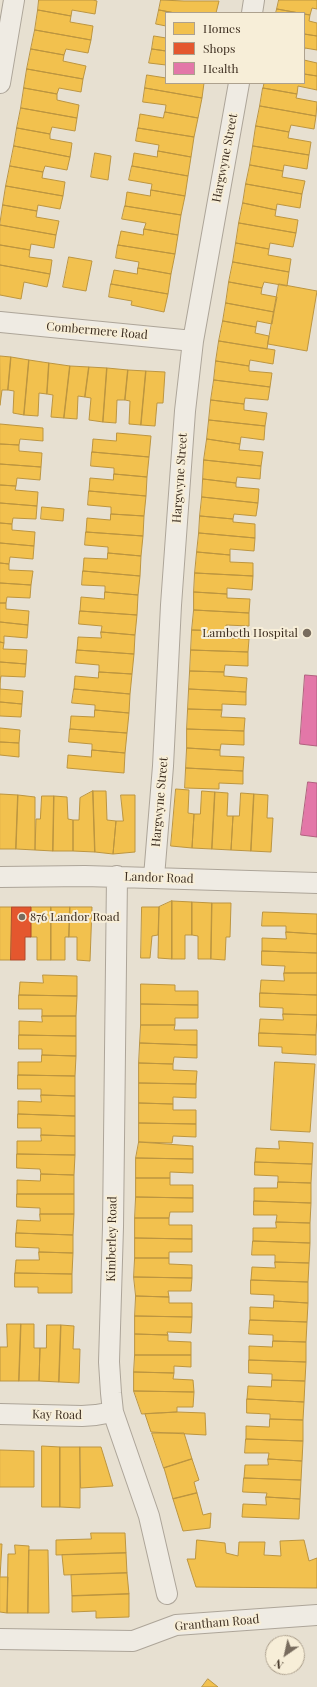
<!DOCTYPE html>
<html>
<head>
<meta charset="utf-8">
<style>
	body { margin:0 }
	#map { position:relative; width:317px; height:1687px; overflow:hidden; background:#e7e0d1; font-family:"Playfair Display",serif }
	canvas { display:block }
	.legend { position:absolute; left:165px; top:12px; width:140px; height:72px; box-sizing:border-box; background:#f7eed8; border:1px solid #ada18e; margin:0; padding:5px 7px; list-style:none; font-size:12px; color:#3d2e20 }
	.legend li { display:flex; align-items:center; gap:8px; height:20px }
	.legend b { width:20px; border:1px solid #ada18e }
	.north { position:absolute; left:265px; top:1635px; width:40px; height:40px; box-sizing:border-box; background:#f7eed8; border:1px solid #ada18e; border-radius:50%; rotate:214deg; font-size:11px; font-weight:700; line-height:16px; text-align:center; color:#3d2e20 }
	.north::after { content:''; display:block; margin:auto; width:14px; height:18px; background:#786c5e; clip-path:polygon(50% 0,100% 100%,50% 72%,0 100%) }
</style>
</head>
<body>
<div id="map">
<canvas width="317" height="1687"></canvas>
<ul class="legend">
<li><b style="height:11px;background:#f2c14e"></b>Homes</li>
<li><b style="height:11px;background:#e4572e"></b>Shops</li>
<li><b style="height:11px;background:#e377a8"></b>Health</li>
</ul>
<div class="north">N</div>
</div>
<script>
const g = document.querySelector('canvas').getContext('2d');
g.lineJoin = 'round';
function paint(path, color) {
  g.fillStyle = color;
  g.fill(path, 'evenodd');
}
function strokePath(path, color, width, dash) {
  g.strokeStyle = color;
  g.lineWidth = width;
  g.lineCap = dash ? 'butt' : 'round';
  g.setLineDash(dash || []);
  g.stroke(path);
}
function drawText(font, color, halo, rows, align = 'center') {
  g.font = font + ' "Playfair Display",serif';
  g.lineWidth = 4;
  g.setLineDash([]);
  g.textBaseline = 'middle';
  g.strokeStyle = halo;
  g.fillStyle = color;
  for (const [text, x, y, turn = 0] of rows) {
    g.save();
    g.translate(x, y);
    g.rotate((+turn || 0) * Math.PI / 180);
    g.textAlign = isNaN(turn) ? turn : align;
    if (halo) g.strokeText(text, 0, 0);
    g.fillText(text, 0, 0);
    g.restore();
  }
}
const homes = new Path2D(`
	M39,0H93L97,1L95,14L72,10L71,16L38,10Z
	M161,0L184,1H219L216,13H175L159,10Z
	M279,0H317V9L312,8L310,15L277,9Z
	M277,9L299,13H276Z
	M38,10L71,16L70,22L93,26L91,40L35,30Z
	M159,10L175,13H166V26L156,24Z
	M304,14L310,15L309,21L317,23V36L304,34Z
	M35,30L91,40L88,53L66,49L64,55L31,49Z
	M304,34L317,36V50L305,48L304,52Z
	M154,36L166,38V51L152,49Z
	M31,49L64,55L63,61L86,66L83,79L27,69Z
	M152,49L166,51V65L149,63Z
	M304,60L317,63V76L304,74Z
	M27,69L83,79L81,92L59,88L57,94L24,88Z
	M304,74L317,76V90L298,86L297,94L263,88L264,83H304Z
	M147,75L166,78V83H204L202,98L145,88Z
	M24,88L57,94V100L79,105L77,118L21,108Z
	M145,88L202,98L198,118L165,112L166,105L143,102Z
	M263,88L297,94L296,98L317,102L316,116L260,106Z
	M260,106L316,116L314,129L291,125L289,132L256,126Z
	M21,108L77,118L75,131L52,127L50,134L17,128Z
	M165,112L198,118L194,137L138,128L140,114L163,118Z
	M256,126L289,132L288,138L311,142L309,155L253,146Z
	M17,128L50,134V139L72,143L70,157L14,146Z
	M138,128L194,137L191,157L158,151L159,145L136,141Z
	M14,146L70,157L67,170L45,166L43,172L10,166Z
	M253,146L309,155L307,169L284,165L283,171L250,165Z
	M158,151L191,157L188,176L132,166L134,153L157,157Z
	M95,153L111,156L108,180L91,177Z
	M250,165L283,171L282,177L305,181L302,194L246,184Z
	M10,166L43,172L42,178L65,182L63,196L6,186Z
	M132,166L188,176L185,196L151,190L152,184L129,180Z
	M246,184L302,194L300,208L277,204L276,210L243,203Z
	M6,186L63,196L60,209L38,205L37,211L3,205Z
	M151,190L185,196L181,215L125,206L127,192L150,196Z
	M243,203L276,210L275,216L298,220L296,233L239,223Z
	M3,205L37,211L36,217L59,221L56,235L0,225Z
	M125,206L181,215L178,235L144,229L146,223L122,219Z
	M239,223L296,233L293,247L270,243L269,249L236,243Z
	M0,225L56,235L54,248L31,244L30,250L0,245Z
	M144,229L178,235L175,254L118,245L121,231L143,235Z
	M236,243L269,249L268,255L291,259L289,272L233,262Z
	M0,245L30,250L29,257L52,260L50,274L0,265Z
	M118,245L175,254L171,274L138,268L139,262L116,258Z
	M69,257L92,261L86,291L63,287Z
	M233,262L289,272L287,286L264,282L262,288L229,282Z
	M0,265L50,274L47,287L24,282L21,299L0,295Z
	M138,268L171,274L168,294L111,284L114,270L137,274Z
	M229,282L262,288L261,294L277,297L274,312L226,303Z
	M111,284L168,294L164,312L131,305L132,301L109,297Z
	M279,284L317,291L307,351L268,344Z
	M226,303L274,312L272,324L257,321L256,327L223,321Z
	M223,321L256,327L255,333L269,336L267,349L219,341Z
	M219,341L275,350L273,364L250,360L249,366L216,361Z
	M0,356L11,357L8,390H2L0,405Z
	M11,357L29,360L24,415L13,413L14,391L8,390Z
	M29,360L49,363L47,394L39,393L38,416L24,415Z
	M216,361L249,366V371L272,373L270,387L214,380Z
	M49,363L70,366L64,418L51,417L53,395L47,394Z
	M70,366L89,367L85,397L78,396L77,419L64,418Z
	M89,367L107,368L103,422L89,420L91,398L85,397Z
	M107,368L128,370L125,400H117L116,423L103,422Z
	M128,370L146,371L141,425L129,424L130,401L125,400Z
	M146,371L165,372L163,403H157L155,426L141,425Z
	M214,380L270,387L268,400L245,398L244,404L211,400Z
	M211,400L244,404V410L267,413L265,426L209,420Z
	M209,420L265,426L264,440L241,437L240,444L207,439Z
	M0,424L43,428V441L20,439L19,445L0,444Z
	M117,433L151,436L149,457L92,452L93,439L116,441Z
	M207,439L240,444L239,450L263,452L261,466L204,460Z
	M0,444L19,445V451L42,453L41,467L0,464Z
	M92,452L149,457L147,477L114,474V468L91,466Z
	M204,460L261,466L260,479L237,477L236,483L203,479Z
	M0,464L41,467L40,480L17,478L16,486L0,485Z
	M114,474L147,477L146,496L89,491L90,478L113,480Z
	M203,479L236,483V487L259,489L258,503L202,497Z
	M0,485L16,486L15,490L38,492L37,506L0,503Z
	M89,491L146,496L144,516L111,514V507L88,505Z
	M202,497L258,503L256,516L234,514L233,519L200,516Z
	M0,503L37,506L36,519L13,518L12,524L0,523Z
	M42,507L64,509L63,521L41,519Z
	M111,514L144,516L143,536L86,532L87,518L110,520Z
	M200,516L233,519V522L255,524V538L199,533Z
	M0,523L12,524V530L35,532L34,546L0,543Z
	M86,532L143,536L141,556L108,553V547L85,545Z
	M199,533L255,538L254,551L230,549V555L197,552Z
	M0,543L34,546L33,559L10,557L9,564L0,563Z
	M197,552L230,555V562L253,563V576L195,573Z
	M108,553L141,556L140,576L83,571L84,558L107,559Z
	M0,563L9,564V570L33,571L31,585L0,583Z
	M83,571L140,576L138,595L105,592V586L82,585Z
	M195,573L253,576L252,590L227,588V594L194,592Z
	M0,583L31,585L30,598L7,597L6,603H0Z
	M105,592L138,595L137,615L80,611L81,597L104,599Z
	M194,592L227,594V598L250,599L249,613L194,610Z
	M0,603H6V609L29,611L28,625L0,622Z
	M194,610L249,613V626L226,625V631L192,630Z
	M80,611L137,615L135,635L101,632L102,626L79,624Z
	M0,622L28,625L27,638L4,636V643L0,642Z
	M192,630L226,631V638L249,639L248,652L191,650Z
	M101,632L135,635L134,654L77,650L78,637L101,638Z
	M0,642L4,643L3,649L27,650L26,664L0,662Z
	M77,650L134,654L132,674L99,672V665L76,663Z
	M191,650L248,652V666L225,665L224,672L190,671Z
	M0,662L26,664L25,677L1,676L0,682Z
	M190,671L224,672V676L247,678L246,692L189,689Z
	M99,672L132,674L130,694L74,689L75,676L98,678Z
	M0,682V689L23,691L22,704L0,702Z
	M74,689L130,694L129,713L95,710V705L72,703Z
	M189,689L246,692V705L222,704V710L188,709Z
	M0,702L22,704L21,717L0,716Z
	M188,709L222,710L221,717L245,718L244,731L187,729Z
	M95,710L129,713L127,733L70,729L71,716L94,717Z
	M0,728L20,730L19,743L0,742Z
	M70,729L127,733L125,753L92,750V744L69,742Z
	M187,729L244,731V745L221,744L220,750L187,748Z
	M0,742L19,743V757L0,755Z
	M187,748L220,750V756L244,757L243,771L186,768Z
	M92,750L125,753L124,773L67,768L68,755L91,757Z
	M186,768L243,771V784L219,783V789L185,788Z
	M176,789L189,790L188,813L194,814L192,848L171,846Z
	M93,791H106L107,820L116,821L113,854L95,852Z
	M93,791L95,852L73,851V820H79L80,798Z
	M202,791L215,792L212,849L192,848L194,814H200Z
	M215,792L228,793L227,816H233L231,850L212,849Z
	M241,793L254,794L251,851L231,850L233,816H239Z
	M0,794L18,795L16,849H0Z
	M254,794L268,795L267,818H273L271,852L251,851Z
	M18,795L35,797V850L16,849Z
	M121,795H135V852L113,854L116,821H123Z
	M42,796H54L53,851L35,850L36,819H40Z
	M54,796L67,797L68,819L73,820V851H53Z
	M172,901V959L158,958L159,907Z
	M172,901L192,902V935H185V959H172Z
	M192,902L212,903L211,959H198V936L192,935Z
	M212,903H231L230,937H226L225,960L211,959Z
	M0,907H12L11,960H0Z
	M31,907H51V960H37V937H31Z
	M51,907H70L69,937H65V960H51Z
	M70,907H92L90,961L77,960V937H69Z
	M142,907H159L158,935L152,936L150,958H141Z
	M263,912L317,914V934L286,932V926H262Z
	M286,932L317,934V953L262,951V938L286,939Z
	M262,951L317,953V973H284L285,966L262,965Z
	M284,973H317V995L260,993L261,980L284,981Z
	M43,975L77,976V996L19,995L20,982L43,983Z
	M141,984L175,985V991H198V1005L141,1004Z
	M260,993L317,995V1015L283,1014V1008L260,1007Z
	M19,995L77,996L76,1016H42V1009H19Z
	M141,1004L198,1005V1018H175V1025H141Z
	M283,1014L317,1015L316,1035L259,1033L260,1019L283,1020Z
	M42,1016H76V1036L19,1035V1021L42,1022Z
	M141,1025H175L174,1030H197V1045L140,1043Z
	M259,1033L316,1035V1055L282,1053V1047L259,1046Z
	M19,1035L76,1036V1056L42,1055V1049H19Z
	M140,1043L197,1045V1058L174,1057L173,1064L139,1063Z
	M42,1055L76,1056L75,1076L18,1075V1062H41Z
	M275,1062L315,1064L310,1132L271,1130Z
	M139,1063L173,1064V1070L197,1071L196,1084L139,1083Z
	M18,1075L75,1076V1096L41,1095V1089H18Z
	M139,1083L196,1084V1098L173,1097V1104L139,1103Z
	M41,1095L75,1096V1116L18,1114V1101L41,1102Z
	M139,1103L173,1104V1110H196V1124L139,1123Z
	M18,1114L75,1116V1136L41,1135V1128H18Z
	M139,1123L196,1124V1137L173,1136L172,1143L139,1142Z
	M41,1135L75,1136V1155L17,1154V1141H41Z
	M279,1141L313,1143L312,1164L255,1162L256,1148L279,1149Z
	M139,1142L193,1146V1159L136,1158Z
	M17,1154L75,1155L74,1175L41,1174L40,1169L17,1168Z
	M136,1158L193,1159V1173L170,1172V1178H136Z
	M255,1162L312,1164L311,1183L278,1182V1176L255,1175Z
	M41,1174L74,1175V1194H17V1180L40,1181Z
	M136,1178H170V1185H193V1198L136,1197Z
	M278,1182L311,1183V1203L254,1201V1188H277Z
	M17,1194H74V1214H40V1208L17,1207Z
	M136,1197L193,1198V1212H170L169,1218H135Z
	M254,1201L311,1203L310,1223L276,1222L277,1215H254Z
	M40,1214H74L73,1235L16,1233L17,1220L40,1221Z
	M135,1218H169V1225H192V1239L135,1238Z
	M276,1222L310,1223V1243L253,1241V1228H276Z
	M16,1233L73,1235V1253L39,1252V1248L16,1247Z
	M135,1238L192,1239V1252H169V1258H135Z
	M253,1241L310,1243L309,1263L275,1262V1255H252Z
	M39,1252L73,1253L72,1274L15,1273L16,1260H39Z
	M135,1258H169V1264L192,1265V1278L134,1277Z
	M275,1262L309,1263L308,1282L251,1280L252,1267L275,1268Z
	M15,1273L72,1274V1293H38V1287H15Z
	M134,1277L192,1278L191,1291H168L169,1297L136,1296Z
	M251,1280L308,1282V1303L274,1301V1295L251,1294Z
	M136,1296L169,1297V1303H192V1317L135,1316Z
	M274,1301L308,1303L307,1322L250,1320V1307L273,1308Z
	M135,1316L192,1317L191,1333L167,1332L168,1335L135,1334Z
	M250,1320L307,1322L306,1342L273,1341V1335L249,1334Z
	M7,1324H21L19,1381H0V1347H7Z
	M21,1324H34V1348H40L39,1381H19Z
	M47,1325H61L59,1382L39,1381L40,1348H46Z
	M61,1325L74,1326L73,1349H80L79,1383L59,1382Z
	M135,1334L168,1335V1341L191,1342V1355H135Z
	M273,1341L306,1342V1362L249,1360V1346L272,1347Z
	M135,1355H191V1367L174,1366V1373L134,1372Z
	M249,1360L306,1362L305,1381L272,1380V1374L249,1373Z
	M134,1372L174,1373L173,1379L193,1380L194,1392L134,1391Z
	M272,1380L305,1381L304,1402L247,1399L248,1386L271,1387Z
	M134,1391L194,1392L193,1407H177V1412L142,1414Z
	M247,1399L304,1402L303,1420L270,1419V1414L247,1413Z
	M177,1412L205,1413L206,1435L151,1432L145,1414Z
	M270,1419L303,1420V1441L246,1439V1426L269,1427Z
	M152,1433H184L192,1459L164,1468Z
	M246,1439L303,1441L302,1461L268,1459L269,1453H245Z
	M42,1446L60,1447V1507H42Z
	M60,1447H80V1508L60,1507Z
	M80,1447H101L113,1486L81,1488Z
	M0,1450L34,1451V1487H0Z
	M192,1459L199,1480L194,1482L197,1493L173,1499L164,1468Z
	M268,1459L302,1461L301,1480L244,1478L245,1465H268Z
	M244,1478L301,1480L300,1499L266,1497L267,1493L243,1492Z
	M197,1493L203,1515L211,1513L210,1528L183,1531L173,1499Z
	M266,1497L300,1499L299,1519L242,1517L243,1504L266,1505Z
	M91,1533H125L126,1553L56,1555V1540L91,1539Z
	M197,1540L225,1543L226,1553L238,1556L239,1542H265L264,1555L281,1556L280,1541L304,1540L309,1561L317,1558V1588L196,1587L187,1559H195Z
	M0,1544H2L0,1577H8L7,1613L0,1612Z
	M15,1545L29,1546L28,1613H7L8,1554H15Z
	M29,1550H48L49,1613H28Z
	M126,1553L127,1573L64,1575L62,1555Z
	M127,1573L129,1594L72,1596L71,1575Z
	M129,1594V1617L96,1618V1611L72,1612V1596Z
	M208,1679L218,1687H202Z`);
paint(homes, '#f2c14e');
strokePath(homes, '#bc9540', 1);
const shops = new Path2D(`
	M12,907H31V937H25V960H11Z`);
paint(shops, '#e4572e');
strokePath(shops, '#b24b2a', 1);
const health = new Path2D(`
	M305,675L317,676V746L300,744Z
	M308,782L317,783V837L301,835Z`);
paint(health, '#e377a8');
strokePath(health, '#b1617f', 1);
const minor = new Path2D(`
	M252,13L254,0
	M0,83L14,0
	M0,322L193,341
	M117,876L113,1227L109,1362L111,1393L113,1412L149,1516L167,1594
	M0,877L85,876L317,883
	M154,877L163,766L171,605L185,411L193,341L239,83
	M0,1414L82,1416L96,1415L113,1412
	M0,1639L133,1641L176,1625L317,1615`);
strokePath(minor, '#ada599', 22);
strokePath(minor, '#efebe3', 20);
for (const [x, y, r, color] of [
	[307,633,5,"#786c5e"],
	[22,917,4,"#786c5e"]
]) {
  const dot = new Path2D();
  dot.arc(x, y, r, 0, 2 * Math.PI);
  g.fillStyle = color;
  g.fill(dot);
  strokePath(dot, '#f7eed8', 1.5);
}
drawText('12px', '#3d2e20', '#f7eed8', [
	["Hargwyne Street",225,158,-79],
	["Combermere Road",97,331,5],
	["Hargwyne Street",180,478,-86],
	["Hargwyne Street",160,802,-85],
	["Landor Road",159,878,2],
	["Kimberley Road",112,1239,-89],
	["Kay Road",57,1415,1],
	["Grantham Road",217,1623,-5]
]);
drawText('12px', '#3d2e20', '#f7eed8', [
	["Lambeth Hospital",298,633],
	["876 Landor Road",30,917,"left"]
], 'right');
</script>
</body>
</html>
